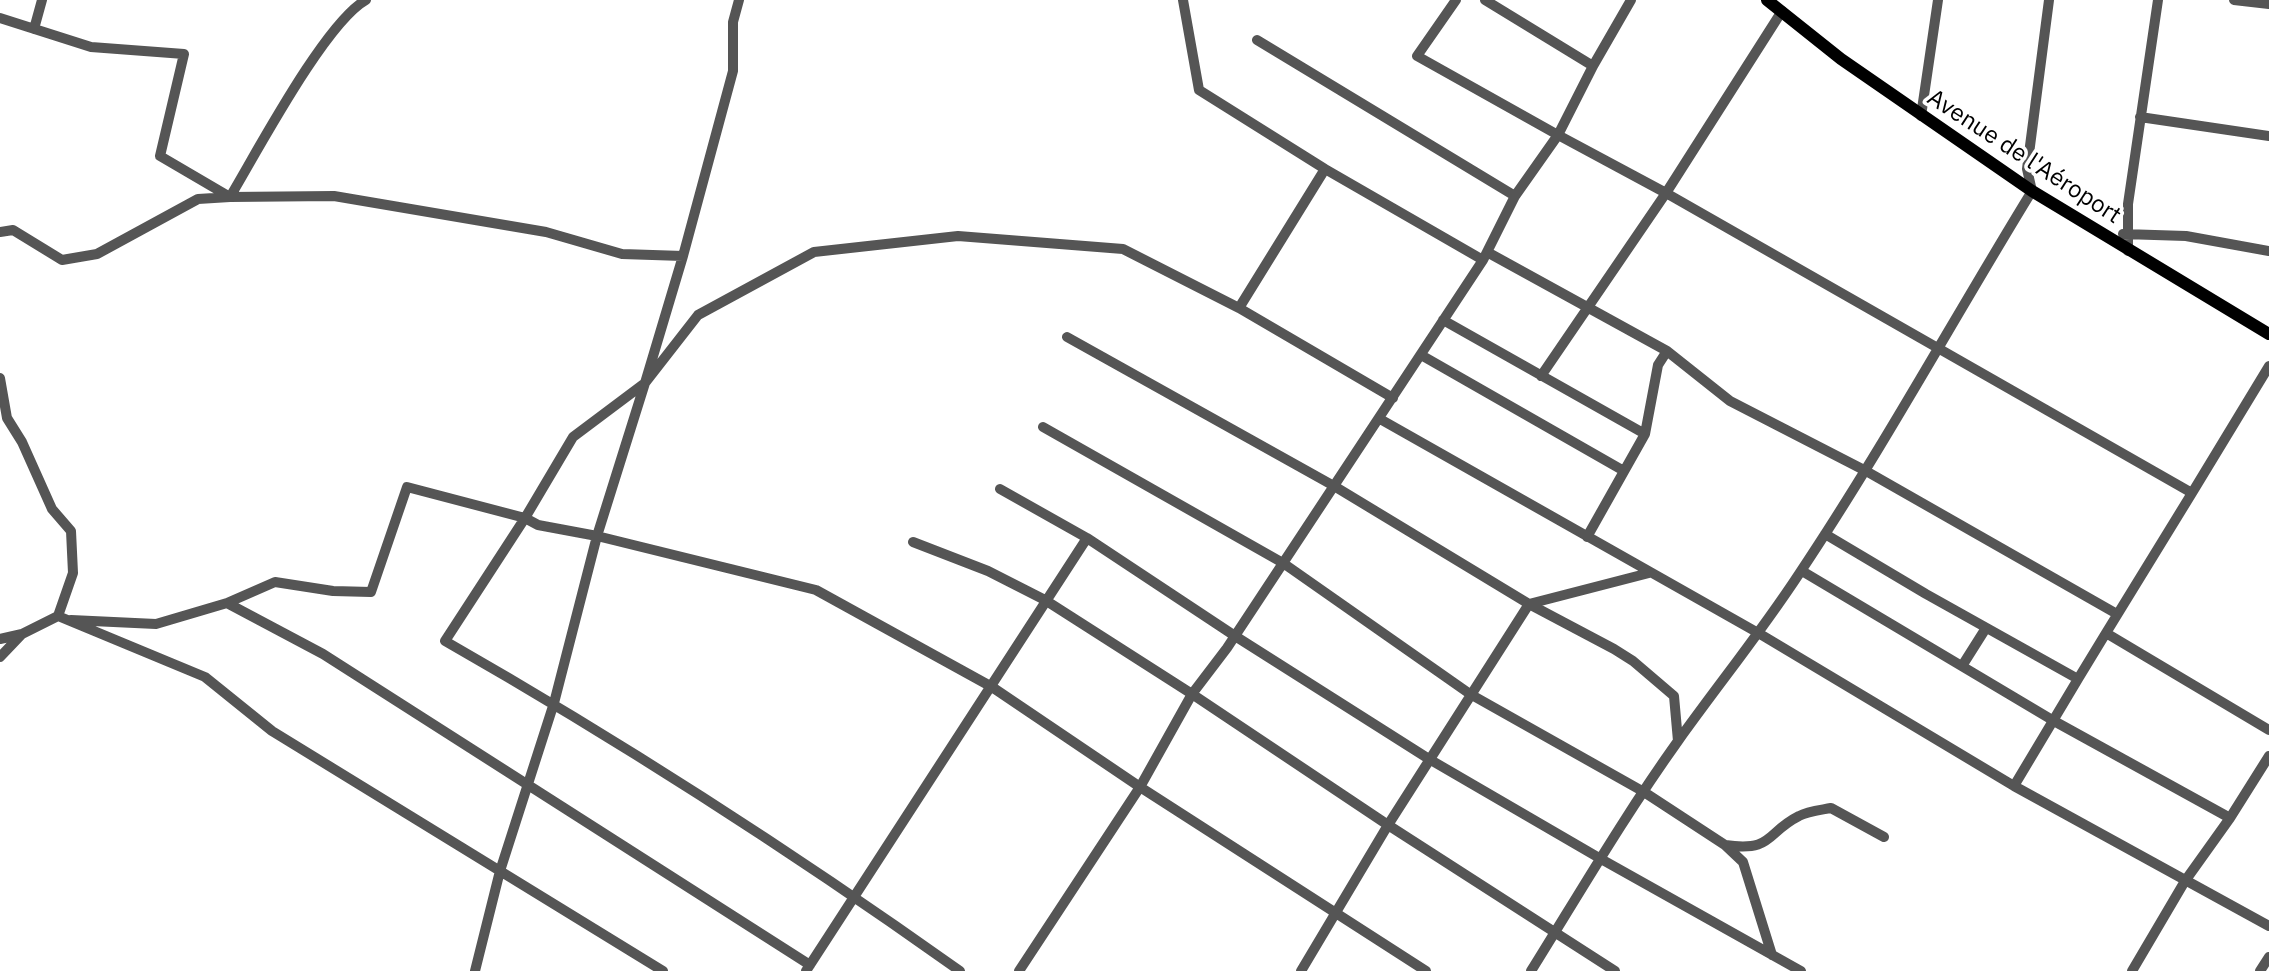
<!DOCTYPE html>
<html>
<head>
<meta charset="utf-8">
<style>
	body { margin:0 }
	canvas { display:block; background:#fff }
</style>
</head>
<body>
<canvas width="2269" height="971"></canvas>
<script>
const g = document.querySelector('canvas').getContext('2d');
g.lineJoin = 'round';
function strokePath(path, color, width, dash) {
  g.strokeStyle = color;
  g.lineWidth = width;
  g.lineCap = dash ? 'butt' : 'round';
  g.setLineDash(dash || []);
  g.stroke(path);
}
function drawText(font, color, halo, rows, align = 'center') {
  g.font = font + ' "IBM Plex Sans",sans-serif';
  g.lineWidth = 7;
  g.setLineDash([]);
  g.textBaseline = 'middle';
  g.strokeStyle = halo;
  g.fillStyle = color;
  for (const [text, x, y, turn = 0] of rows) {
    g.save();
    g.translate(x, y);
    g.rotate((+turn || 0) * Math.PI / 180);
    g.textAlign = isNaN(turn) ? turn : align;
    if (halo) g.strokeText(text, 0, 0);
    g.fillText(text, 0, 0);
    g.restore();
  }
}
strokePath(new Path2D(`
	M1183,0L1199,90L1325,169L1483,260
	M1456,0L1417,56L1558,135L1666,193L2192,493L2269,366
	M1485,0L1593,66
	M2234,0L2269,4
	M0,18L91,47L184,54L160,156L230,197L334,196L546,232L622,254L683,256
	M34,29L42,0
	M1257,40L1515,196
	M1921,116L1938,0
	M2140,117L2269,136
	M0,232L13,230L62,260L97,254L198,199L230,197C257,152 325,23 366,0
	M2123,234L2186,236L2269,251
	M2128,251V204L2158,0
	M1487,252L1667,351L1730,401L1866,471L2117,614
	M1239,308L1393,398
	M1443,320L1645,434L1587,537
	M1067,337L1334,486L1529,604L1614,649L1633,661L1674,696L1678,741
	M1421,355L1624,471
	M1541,376L1666,193L1782,11
	M0,378L7,418L22,442L52,509L71,531L73,573L58,616
	M1380,419L1760,634L2014,786L2269,926
	M1043,427L1283,563L1470,694L1644,792L1725,845L1743,862L1772,955
	M1645,434L1658,365L1667,351
	M1000,489L1087,538L1235,636L1429,759L1601,859L1801,971
	M2192,493L2106,633L2269,730
	M1825,534L1926,594L2078,679L2106,633
	M913,542L988,571L1045,600L1192,694L1388,825L1615,971
	M1802,571L2054,721L2230,818
	M227,603L323,654L810,965
	M71,620L156,624L227,603L275,582L333,591L371,592L407,487L525,518L573,437L645,383L683,256L733,71V22L739,0
	M0,639L22,634L58,616L205,677L272,731L663,971
	M0,657L21,635
	M1962,666L1986,628
	M2014,786L2078,679
	M1725,845C1774,852 1765,833 1799,816C1808,811 1821,810 1831,808L1884,837
	M475,971L500,871L554,703L597,536L645,383L698,315L814,252L958,236L1123,249L1239,308L1325,169
	M806,971L1087,538
	M960,971C794,853 622,742 445,641L525,518L538,525L597,536L816,590L992,687L1140,787L1426,971
	M1019,971L1140,787L1192,694L1227,648L1483,260L1515,196L1558,135L1593,66L1631,0
	M1301,971L1388,825L1529,604L1649,573
	M1531,971C1579,894 1625,815 1678,741C1718,685 1761,632 1799,574C1882,450 1954,318 2032,191L2027,169L2049,0
	M2132,971L2185,881L2230,818L2269,756
	M2260,971L2269,957`), '#555', 10);
strokePath(new Path2D(`
	M1767,0L1841,59L2032,191L2269,334`), '#000', 12);
drawText('24px', '#000', '#fff', [
	["Avenue de l'Aéroport",2024,157,33]
]);
</script>
</body>
</html>
